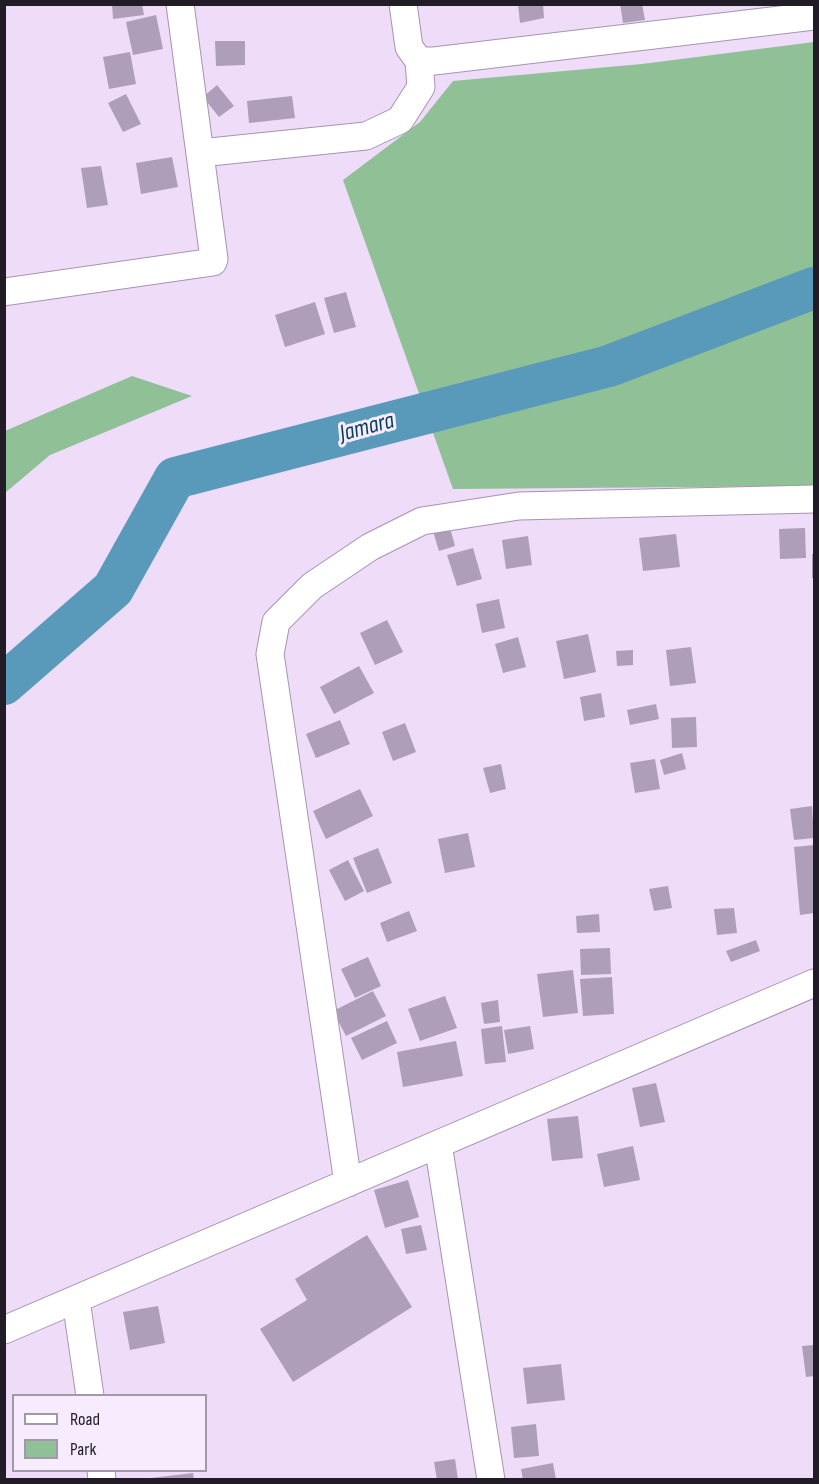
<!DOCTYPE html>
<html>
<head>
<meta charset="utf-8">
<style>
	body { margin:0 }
	#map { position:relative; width:819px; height:1484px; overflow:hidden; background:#eedcf9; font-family:"Sofia Sans Condensed",sans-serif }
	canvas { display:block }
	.frame { position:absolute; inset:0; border:6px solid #221c26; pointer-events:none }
	.legend { position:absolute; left:12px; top:1394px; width:195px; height:78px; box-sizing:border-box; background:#f7ecfe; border:2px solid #a299a8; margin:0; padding:8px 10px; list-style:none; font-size:18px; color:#221c26 }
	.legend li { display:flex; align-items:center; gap:12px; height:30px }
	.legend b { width:30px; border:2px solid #a299a8 }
</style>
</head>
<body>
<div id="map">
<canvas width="819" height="1484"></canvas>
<div class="frame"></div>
<ul class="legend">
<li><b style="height:8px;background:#fff"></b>Road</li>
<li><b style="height:16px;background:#90c096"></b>Park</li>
</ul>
</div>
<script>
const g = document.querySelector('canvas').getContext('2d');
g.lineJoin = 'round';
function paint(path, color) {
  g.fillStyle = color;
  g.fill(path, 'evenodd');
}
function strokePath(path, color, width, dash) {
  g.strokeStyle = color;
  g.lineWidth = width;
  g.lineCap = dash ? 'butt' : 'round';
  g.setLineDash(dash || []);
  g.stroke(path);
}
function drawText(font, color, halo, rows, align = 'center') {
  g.font = font + ' "Sofia Sans Condensed",sans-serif';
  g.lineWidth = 6;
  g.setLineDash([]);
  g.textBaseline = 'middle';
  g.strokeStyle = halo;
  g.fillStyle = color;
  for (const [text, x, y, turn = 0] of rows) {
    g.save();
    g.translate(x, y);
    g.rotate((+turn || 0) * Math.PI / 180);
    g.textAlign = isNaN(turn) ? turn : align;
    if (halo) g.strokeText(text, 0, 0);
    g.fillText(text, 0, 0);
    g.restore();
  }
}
paint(new Path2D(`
	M814,42V486L453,489L343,180L420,122L453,81L642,64Z
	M132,376L192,396L50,455L5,493V431Z`), '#90c096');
strokePath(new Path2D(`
	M4,684L113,589L175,478L609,366L814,288`), '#599aba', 42);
paint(new Path2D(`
	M112,4H142L144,15L113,19Z
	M518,4H543L544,18L520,23Z
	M620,4H642L645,20L623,23Z
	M156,15L163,49L133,55L126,22Z
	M215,41H245V65L216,66Z
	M130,52L136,84L109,89L103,57Z
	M217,85L234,106L219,117L203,97Z
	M126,94L141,124L123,132L108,103Z
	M292,96L295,118L249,123L247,101Z
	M172,157L178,187L141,194L136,163Z
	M101,166L108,205L87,208L81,168Z
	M346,292L356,327L334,333L324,298Z
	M315,302L325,334L285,347L275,315Z
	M449,524L455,546L439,551L432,528Z
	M805,528L806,558L780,559L779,529Z
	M676,534L680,567L643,571L639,538Z
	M528,536L532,565L506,569L502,540Z
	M473,548L482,579L457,586L447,555Z
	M812,554H814V578H812Z
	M499,599L505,628L482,633L476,604Z
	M387,620L403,652L375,665L360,633Z
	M588,634L596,672L564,679L556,641Z
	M518,637L526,667L503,673L495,644Z
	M691,647L696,683L670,686L666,650Z
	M633,650V665L617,666L616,651Z
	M359,666L374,693L334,714L320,687Z
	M601,693L605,717L584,721L580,697Z
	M656,704L659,719L630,725L627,710Z
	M696,717L697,747L672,748L671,718Z
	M340,720L350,744L316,758L306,734Z
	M405,723L416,752L393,761L382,732Z
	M682,753L686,769L664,775L660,760Z
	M655,759L660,789L635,793L630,763Z
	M501,764L506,789L490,793L483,768Z
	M360,789L373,816L326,839L313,811Z
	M812,806L814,838L794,840L790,809Z
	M468,833L475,867L445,873L438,839Z
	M814,845V913L800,915L794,847Z
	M378,848L392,883L367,893L353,858Z
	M348,860L364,891L345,901L329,870Z
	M668,886L672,908L654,911L649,889Z
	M734,908L737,933L717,935L714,909Z
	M409,911L417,931L387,942L380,923Z
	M599,914L600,932L577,933L576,916Z
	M756,940L760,951L731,962L726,951Z
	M610,948L611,974L581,975L580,949Z
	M368,957L381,986L355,998L341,969Z
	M573,970L578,1013L543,1017L537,974Z
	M612,977L614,1014L583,1016L580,979Z
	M373,991L386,1016L346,1036L333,1011Z
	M445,996L457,1028L420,1041L408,1009Z
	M498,1000L500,1022L484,1024L481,1003Z
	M387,1021L397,1043L362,1060L351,1038Z
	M502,1026L506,1062L485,1064L481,1029Z
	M530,1026L534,1049L508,1054L504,1030Z
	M456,1041L463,1076L403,1087L397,1052Z
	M656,1083L665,1122L640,1127L632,1088Z
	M578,1116L583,1158L552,1161L547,1119Z
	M633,1146L640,1180L604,1187L597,1154Z
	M408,1180L419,1217L385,1228L374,1190Z
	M421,1225L427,1250L406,1254L401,1229Z
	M367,1235L412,1307L293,1382L260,1329L307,1300L295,1279Z
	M158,1306L165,1343L130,1350L123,1312Z
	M814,1345V1376L806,1377L802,1346Z
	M561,1364L565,1400L527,1404L523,1368Z
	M536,1424L539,1456L514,1458L511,1427Z
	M455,1459L458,1480H437L434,1462Z
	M553,1463L556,1480H523L521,1469Z
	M193,1473L194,1480H151V1478Z`), '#af9eb9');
const minor = new Path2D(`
	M419,61H434L814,16
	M200,153L366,136L400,120L421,87L419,61L409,47L403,4
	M4,292L213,262L214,259L180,4
	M438,1144L491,1480
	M348,1183L270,654L276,622L312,586L370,547L422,521L519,506L814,499
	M76,1300L90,1396
	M4,1330L814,983
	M101,1470L102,1480`);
strokePath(minor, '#a694b0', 29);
strokePath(minor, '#fff', 27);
drawText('italic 24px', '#043f56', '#f7ecfe', [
	["Jamara",367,428,-15]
]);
</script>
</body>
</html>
